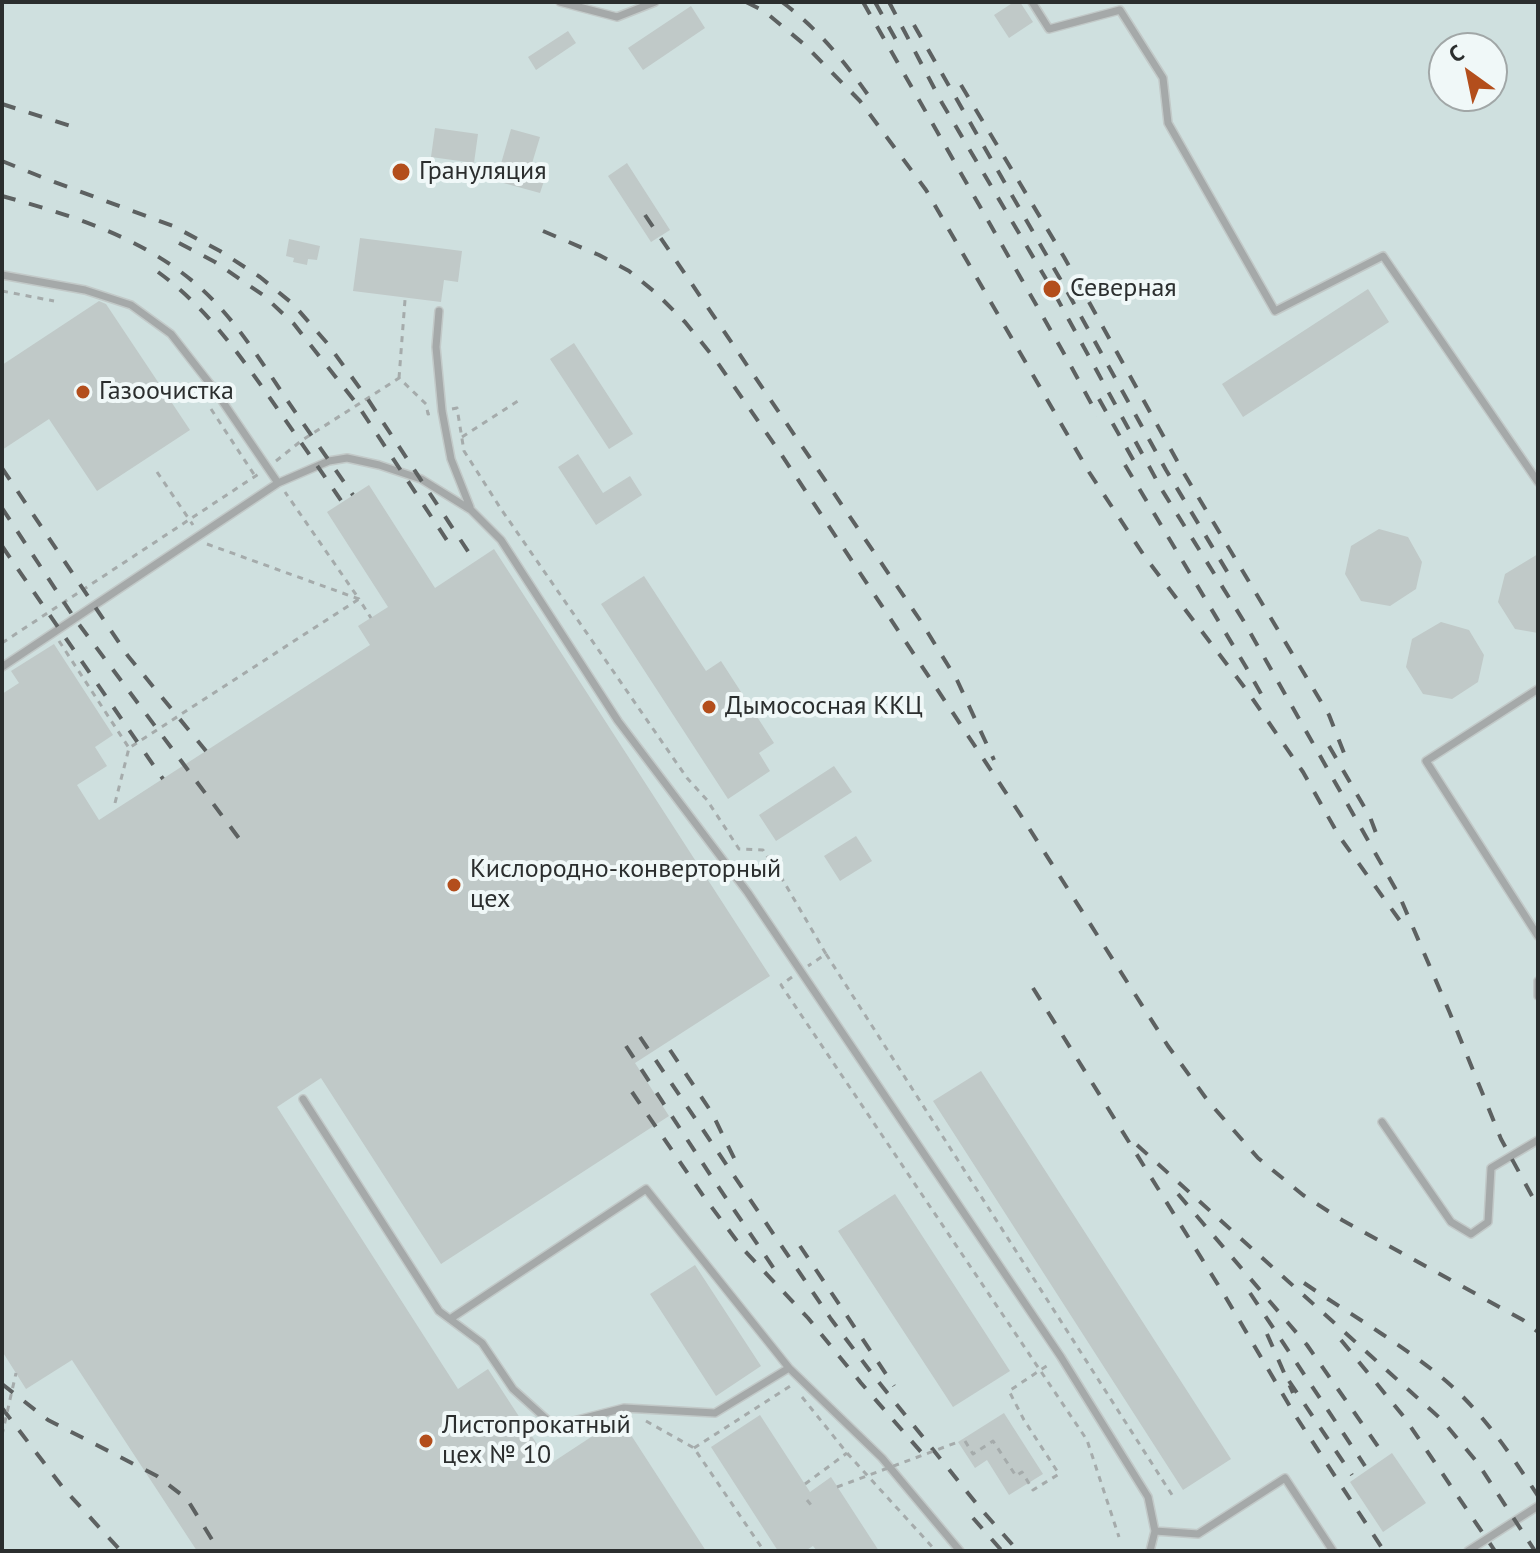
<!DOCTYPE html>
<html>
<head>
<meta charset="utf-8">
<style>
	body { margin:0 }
	#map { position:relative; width:1540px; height:1553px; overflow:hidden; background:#e3ebea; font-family:"PT Sans",sans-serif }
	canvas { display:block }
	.frame { position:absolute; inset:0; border:4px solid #2b2e2e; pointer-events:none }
	.north { position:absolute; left:1428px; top:32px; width:80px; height:80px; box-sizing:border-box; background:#f0f8f8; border:2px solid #a1a7a7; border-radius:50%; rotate:327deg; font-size:22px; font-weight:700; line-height:32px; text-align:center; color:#2b2e2e }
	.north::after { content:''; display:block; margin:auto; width:28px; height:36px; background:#b34e1c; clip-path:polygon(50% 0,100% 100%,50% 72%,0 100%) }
</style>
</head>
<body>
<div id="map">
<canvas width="1540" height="1553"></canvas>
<div class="frame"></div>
<div class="north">С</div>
</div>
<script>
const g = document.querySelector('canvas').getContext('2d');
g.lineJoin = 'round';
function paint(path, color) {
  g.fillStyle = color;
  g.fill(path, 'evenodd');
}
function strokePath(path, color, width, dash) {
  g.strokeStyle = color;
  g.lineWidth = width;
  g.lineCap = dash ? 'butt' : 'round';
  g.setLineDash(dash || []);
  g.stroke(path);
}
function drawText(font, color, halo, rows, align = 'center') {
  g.font = font + ' "PT Sans",sans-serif';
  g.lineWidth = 8;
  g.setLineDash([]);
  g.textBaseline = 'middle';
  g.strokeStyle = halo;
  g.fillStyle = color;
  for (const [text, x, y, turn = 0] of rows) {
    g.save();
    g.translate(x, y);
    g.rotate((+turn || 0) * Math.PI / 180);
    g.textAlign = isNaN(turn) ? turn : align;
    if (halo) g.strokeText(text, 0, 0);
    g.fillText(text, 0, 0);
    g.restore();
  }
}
paint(new Path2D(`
	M2,2H1538V1551H2ZM1444,48H1492V96H1444Z`), '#cfe0df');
paint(new Path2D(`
	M1014,2H1020L1033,22L1009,38L994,15Z
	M691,6L705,28L643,70L628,48Z
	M568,31L576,43L536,70L528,57Z
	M435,128L478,134L474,163L431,157Z
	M511,129L540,137L530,170L546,175L540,193L496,181Z
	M627,163L670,230L651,242L608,176Z
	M360,238L462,251L458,282L444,280L441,302L353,291Z
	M289,239L320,246L317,260L308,259L307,265L293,262L294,258L286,256Z
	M1368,289L1389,322L1243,417L1222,384Z
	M99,301L106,304L190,430L97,491L49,419L2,450V365Z
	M574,343L633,434L609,449L550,359Z
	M578,454L603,493L630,476L642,495L596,525L558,467Z
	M369,485L435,588L494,549L770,976L635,1063L669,1116L441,1264L321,1078L277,1107L458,1389L488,1369L550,1464L620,1418L706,1551H197L72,1360L26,1389L2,1351V694L19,683L11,671L54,644L113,735L95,747L107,766L77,785L99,820L370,645L358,626L388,607L327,512Z
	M1379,529L1408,537L1422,562L1416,589L1390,606L1361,601L1345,574L1351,546Z
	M1538,554V633L1515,629L1498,602L1505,574Z
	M644,576L706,671L721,661L774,743L759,753L770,771L728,799L601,604Z
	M1441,622L1469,630L1484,655L1478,682L1452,699L1423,694L1406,667L1412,639Z
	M834,766L852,792L776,841L759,815Z
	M856,836L872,861L840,881L824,856Z
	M981,1071L1231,1459L1183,1490L933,1101Z
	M895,1194L1010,1371L953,1407L838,1231Z
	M695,1265L761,1366L716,1396L650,1294Z
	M1004,1413L1043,1474L1009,1495L987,1460L975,1468L958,1442Z
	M760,1415L810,1492L831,1477L879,1551H817L813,1546L805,1551H778L711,1447Z
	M1392,1453L1426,1503L1383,1532L1350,1482Z`), '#c0c9c8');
const service = new Path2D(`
	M560,2L617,17L655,2
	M1032,2L1049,29L1120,10L1163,78L1168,123L1275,311L1383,256L1538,482
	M2,275L85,290L131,305L171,334L214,389L278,483L2,667
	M439,311L436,347L442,411L451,459L470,507
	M278,483L329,461L347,458L379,465L421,479L471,510L501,540L618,721L748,893L1061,1357L1148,1497L1155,1531L1150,1551
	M1538,689L1426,761L1538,936
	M1538,981V996
	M303,1099L439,1311L482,1343L513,1389L554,1426L624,1408L715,1413L789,1368L882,1458L960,1551
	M1382,1122L1451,1222L1471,1234L1488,1222L1491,1168L1538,1140
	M450,1319L646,1189L789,1368
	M1155,1531L1198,1534L1285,1478L1333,1551
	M1468,1551L1538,1506`);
strokePath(service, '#c2c9c8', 10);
strokePath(new Path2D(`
	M2,291L54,301
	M399,378L405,300
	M211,409L255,476
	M452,409L457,408L464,451L501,509L687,778L707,800L739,849L763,850L784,882L826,954L808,966
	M462,437L521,399
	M276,461L301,441L399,378L426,404L428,414L432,413
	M157,472L193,525
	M207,544L359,599L371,618
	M59,641L129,748
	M2,643L260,473
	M115,803L129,748L359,599L285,492
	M826,954L1174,1498
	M792,977L781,985L1087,1440L1119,1537
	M802,1397L847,1453L936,1551
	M646,1421L694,1448L764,1551
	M965,1441L973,1454L993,1441L1016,1476L1022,1472L1033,1490L1059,1474L1024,1420L1009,1391L1051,1363
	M694,1448L792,1385
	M805,1484L847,1453
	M807,1500L811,1505`), '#a5abab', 3, [6, 6]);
strokePath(service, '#a5a9a9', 7);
strokePath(new Path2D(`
	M746,2L764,11L805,45L860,101L926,190L1089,472L1145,557L1245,688L1303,772L1339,836L1403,925
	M782,2C820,30 849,67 875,105
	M863,2L1066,357L1098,416
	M875,2L900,47
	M889,2L942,103L1052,289L1162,490L1243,620L1399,895L1449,1011L1501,1139L1538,1207
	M914,25L1063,284L1166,470L1228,573
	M961,85L1064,257L1185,475L1329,715L1346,758
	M2,104L80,129
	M2,161L49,180L173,226L220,251L260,277L293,304L327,343L367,398L475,562
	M2,196C71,215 141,237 196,284C232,315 257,355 283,394C306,428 330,462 353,495
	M645,215L920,620L957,680L994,760
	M543,231L599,255L629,271L656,293L685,322L715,359L779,451L1020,814L1168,1046L1208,1101L1258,1158L1303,1195L1342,1220L1523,1320L1538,1332
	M179,243L215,262L263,295L294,324L357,404L454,551
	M158,272C202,304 234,347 265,391C291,428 317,465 342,502
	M1099,399L1140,472
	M1125,465L1246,667L1264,699
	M2,468L128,656L206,751
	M2,508L75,619L244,845
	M2,546L163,779
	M1329,746L1370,817L1379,841
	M1033,988L1225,1296L1295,1415L1384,1551
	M640,1037L831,1319L873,1375L980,1508L1018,1551
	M626,1046L711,1176L777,1273
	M670,1050L712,1113L736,1162
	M632,1092L704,1197L743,1249L808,1318L861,1383L921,1452
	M1137,1145L1442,1420L1477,1462L1535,1551
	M1178,1194L1307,1345L1384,1455
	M800,1246L894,1386
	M1304,1283C1351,1315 1402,1344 1446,1381C1483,1413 1512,1456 1538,1496
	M1250,1293L1365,1466
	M1267,1334L1293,1393
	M1341,1340L1404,1417L1495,1551
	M1289,1381L1352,1475
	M2,1384L48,1420L157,1476L187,1499L219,1551
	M2,1408L64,1489L121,1551
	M973,1518L1002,1551`), '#5d6161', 4, [14, 14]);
strokePath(new Path2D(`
	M2,1435L16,1373
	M837,1487L958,1442`), '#a5abab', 3, [6, 6]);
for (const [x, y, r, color] of [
	[401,172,10,"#b34e1c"],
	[1052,289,10,"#b34e1c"],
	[83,392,8,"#b34e1c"],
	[709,707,8,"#b34e1c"],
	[454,885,8,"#b34e1c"],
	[426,1441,8,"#b34e1c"]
]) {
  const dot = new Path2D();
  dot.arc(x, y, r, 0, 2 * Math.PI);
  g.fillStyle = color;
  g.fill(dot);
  strokePath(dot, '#f0f8f8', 3);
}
drawText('26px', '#2b2e2e', '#f0f8f8', [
	["Грануляция",419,172],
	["Северная",1070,289],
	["Газоочистка",99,392],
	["Дымососная ККЦ",725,707],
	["Кислородно-конверторный",470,870],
	["цех",470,900],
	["Листопрокатный",442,1426],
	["цех № 10",442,1456]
], 'left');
</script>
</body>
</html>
